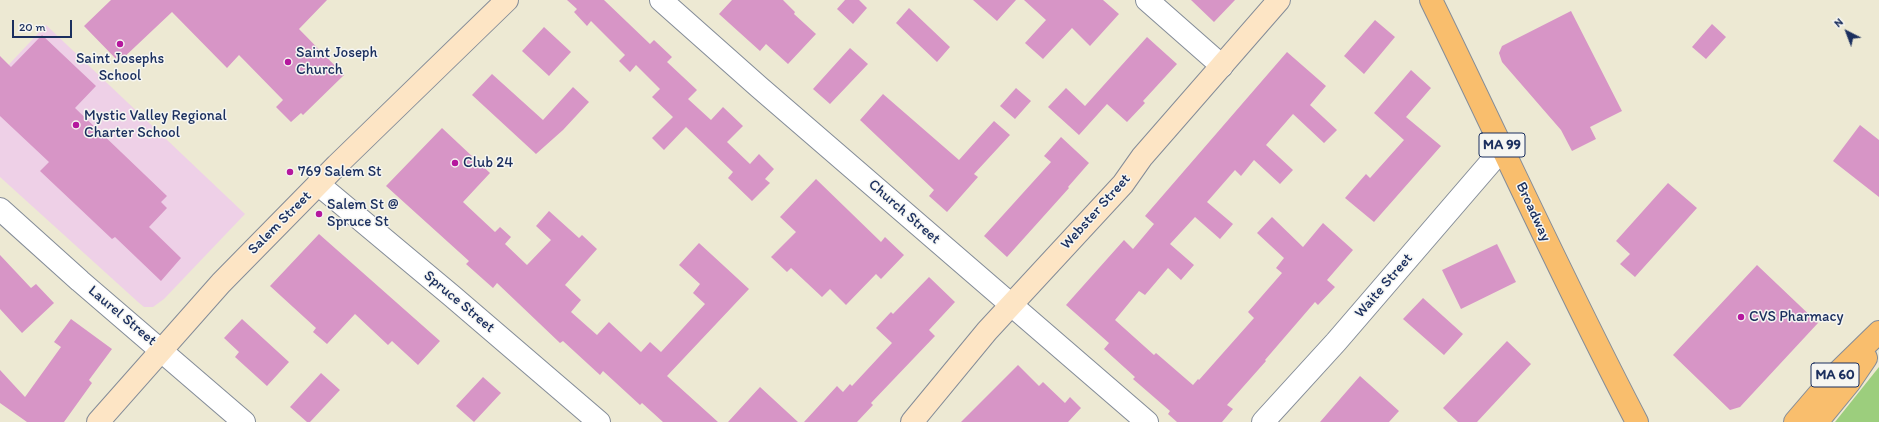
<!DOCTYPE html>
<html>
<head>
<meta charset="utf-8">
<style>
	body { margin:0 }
	#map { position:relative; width:1879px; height:422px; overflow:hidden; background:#ede9d3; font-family:Itim,sans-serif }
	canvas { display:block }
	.north { position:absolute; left:1827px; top:12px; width:40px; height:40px; -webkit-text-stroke:3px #f6f6f2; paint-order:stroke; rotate:318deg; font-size:11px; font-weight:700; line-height:16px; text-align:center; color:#1b2f5e }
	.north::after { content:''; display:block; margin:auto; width:14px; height:18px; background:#1b2f5e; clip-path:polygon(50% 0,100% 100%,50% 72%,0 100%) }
	.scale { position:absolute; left:12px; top:20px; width:60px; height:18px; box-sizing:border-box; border:2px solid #1b2f5e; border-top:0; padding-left:5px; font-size:12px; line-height:14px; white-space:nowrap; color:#1b2f5e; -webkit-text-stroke:3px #f6f6f2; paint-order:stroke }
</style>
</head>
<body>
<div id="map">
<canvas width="1879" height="422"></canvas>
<div class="north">N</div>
<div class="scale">20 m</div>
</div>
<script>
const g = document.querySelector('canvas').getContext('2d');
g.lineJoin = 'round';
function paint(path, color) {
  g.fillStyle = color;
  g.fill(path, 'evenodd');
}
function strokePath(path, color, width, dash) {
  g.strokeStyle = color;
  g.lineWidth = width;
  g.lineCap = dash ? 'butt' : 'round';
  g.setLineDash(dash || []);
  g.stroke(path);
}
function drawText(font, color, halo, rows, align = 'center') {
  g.font = font + ' Itim,sans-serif';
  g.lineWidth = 3;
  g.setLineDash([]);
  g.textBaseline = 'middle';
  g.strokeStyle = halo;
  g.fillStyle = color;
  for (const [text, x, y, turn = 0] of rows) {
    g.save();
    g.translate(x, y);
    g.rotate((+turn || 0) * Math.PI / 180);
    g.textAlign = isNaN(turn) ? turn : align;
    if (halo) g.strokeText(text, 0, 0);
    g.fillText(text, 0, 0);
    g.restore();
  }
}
paint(new Path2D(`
	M46,25L245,214L164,299L153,307H144L138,302L0,177V74Z`), '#eed0e7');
paint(new Path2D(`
	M1879,367V422H1835Z`), '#9cce7d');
paint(new Path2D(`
	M111,0H327L299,29L344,75L303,115L301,113L291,122L276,107L283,100L239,55L227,68L172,12L119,62L84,26Z
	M567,0H604L650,44L654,40L672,57L667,62L697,90L688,99L711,120L723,107L743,126L727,142L750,164L759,154L774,169L765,179L770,183L752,201L728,178L733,172L686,127L664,150L652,138L673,117L652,97L660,89L636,65L630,72L619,61L625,55L591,21L587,26L574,12L577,9Z
	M732,0H783L795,12L794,14L816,34L788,64L766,44L760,51L719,14Z
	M845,0H859L867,8L853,24L837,9Z
	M973,0H1016L997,21Z
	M1024,0H1103L1119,14L1090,46L1072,28L1043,59L1025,43L1046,20Z
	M1191,0H1235L1214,22Z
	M909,8L950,47L937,62L896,23Z
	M1571,11L1622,111L1590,127L1596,139L1572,151L1561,130L1502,62L1499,53L1502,46Z
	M1375,20L1395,37L1364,74L1344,56Z
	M1712,24L1726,37L1706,59L1692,47Z
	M544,27L571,52L549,76L522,51Z
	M42,35L96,86L75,108L167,196L161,202L167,208L149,227L181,258L161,281L115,237L112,239L40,171L49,162L0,116V56L11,67Z
	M1147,37L1177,64L1143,101L1145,103L1127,122L1107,104L1079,135L1048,107L1066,88L1085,106Z
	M850,48L868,64L830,104L813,89Z
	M1287,52L1326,86L1310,105L1337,130L1324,143L1293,114L1266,145L1293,170L1280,184L1254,160L1241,176L1235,170L1207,202L1233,224L1220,239L1195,217L1170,244L1194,265L1181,280L1168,268L1145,295L1139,291L1115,320L1154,355L1156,353L1193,385L1198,379L1199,380L1254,318L1248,312L1282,273L1276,268L1284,258L1257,233L1272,217L1303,247L1323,223L1353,250L1327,280L1335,287L1318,305L1315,302L1265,360L1266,361L1227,405L1233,409L1222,422H1177L1168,414L1170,411L1133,379L1135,377L1104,349L1109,343L1066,305L1124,240L1133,249L1154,224L1145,216Z
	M1411,70L1431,88L1406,117L1441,146L1374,222L1345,198L1366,174L1370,178L1404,140L1374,113Z
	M492,74L543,120L573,87L589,102L563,130L536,154L472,95Z
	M1016,88L1031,101L1015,119L1000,106Z
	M883,94L959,160L994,121L1010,135L974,174L978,177L947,212L929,196L934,190L860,120Z
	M1860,125L1879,140V197L1833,161Z
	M442,128L490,173L463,202L495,232L500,227L511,237L505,244L527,265L551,240L536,226L549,211L579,238L582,235L597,249L565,285L581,300L571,312L597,335L609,322L641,352L650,342L661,352L705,304L693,293L700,284L679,265L699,243L749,289L667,376L718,422H663L642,403L640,405L603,371L600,375L563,341L560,343L497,283L493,288L466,264L469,261L386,186Z
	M1061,137L1089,163L1068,187L1069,188L1007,257L984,236L1051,162L1044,156Z
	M816,179L881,242L885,237L904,255L881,279L876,274L846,305L830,289L822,297L791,268L787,272L771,257L796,232L780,217Z
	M1668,183L1697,208L1635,277L1620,264L1630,254L1616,241Z
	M319,234L440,341L418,365L392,341L388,345L355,314L327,344L313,332L316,328L270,286Z
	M1497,244L1516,282L1461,309L1442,270Z
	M0,255L31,288L36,284L54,303L22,333L0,309Z
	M1757,265L1818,323L1740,407L1730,410L1673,355Z
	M929,277L955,302L929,330L935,336L871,403L873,405L857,422H804L837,386L843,392L850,384L852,386L892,343L876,328L891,312L893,314Z
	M1423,298L1463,334L1444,355L1403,319Z
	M71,319L112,349L89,380L92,383L64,422H27L0,403V370L25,397L61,347L54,342Z
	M242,319L289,362L267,386L235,357L239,352L224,338Z
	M1507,341L1531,364L1477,422H1458L1443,408Z
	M1018,365L1039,386L1043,382L1065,403L1070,397L1081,408L1068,422H961Z
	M321,373L340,390L310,422H307L290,407Z
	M1360,376L1399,411L1389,422H1320Z
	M483,377L501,393L474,422L456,406Z
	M760,387L798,422H728Z`), '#d795c6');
const street = new Path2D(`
	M661,0L759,87L1147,422
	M1147,0L1222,66
	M318,184L452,296L599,422
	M0,209L80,281L244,422
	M1263,422L1336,342L1503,148`);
const secondary = new Path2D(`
	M98,422L221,283L337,165L507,0
	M912,422L987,331L1123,184L1142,157L1279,0`);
const primary = new Path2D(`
	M1431,0C1500,141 1564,283 1637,422
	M1795,422L1837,373L1879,332
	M1817,422L1849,383L1866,358`);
strokePath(street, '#848c98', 24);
strokePath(secondary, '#848c98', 24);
strokePath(primary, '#848c98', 24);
strokePath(street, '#fff', 22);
strokePath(secondary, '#fde5c5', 22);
strokePath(primary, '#f9be6d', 22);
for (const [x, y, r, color] of [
	[120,44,4,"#b5179e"],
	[288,62,4,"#b5179e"],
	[76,125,4,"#b5179e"],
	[455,163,4,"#b5179e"],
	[290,172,4,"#b5179e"],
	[319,214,4,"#b5179e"],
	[1741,317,4,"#b5179e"]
]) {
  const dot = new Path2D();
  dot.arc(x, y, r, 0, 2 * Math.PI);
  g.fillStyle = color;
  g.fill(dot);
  strokePath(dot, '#f6f6f2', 1.5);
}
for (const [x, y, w] of [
	[1502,145,46],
	[1835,375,48]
]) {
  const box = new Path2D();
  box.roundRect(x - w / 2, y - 12, w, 24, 3);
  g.fillStyle = '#f6f6f2';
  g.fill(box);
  strokePath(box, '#1b2f5e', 1);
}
drawText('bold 14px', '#1b2f5e', null, [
	["MA 99",1502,145],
	["MA 60",1835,375]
]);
drawText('15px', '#1b2f5e', '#f6f6f2', [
	["Saint Joseph",296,53],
	["Church",296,70],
	["Saint Josephs",120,59,"center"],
	["School",120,76,"center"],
	["Mystic Valley Regional",84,116],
	["Charter School",84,133],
	["Club 24",463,163],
	["769 Salem St",298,172],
	["Salem St @",327,205],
	["Spruce St",327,222],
	["CVS Pharmacy",1749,317]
], 'left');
drawText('15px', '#1b2f5e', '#f6f6f2', [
	["Church Street",904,212,41],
	["Webster Street",1096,212,-48],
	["Broadway",1533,212,65],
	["Salem Street",280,223,-45],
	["Waite Street",1384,286,-49],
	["Spruce Street",459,302,40],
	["Laurel Street",122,316,40]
]);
</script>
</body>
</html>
